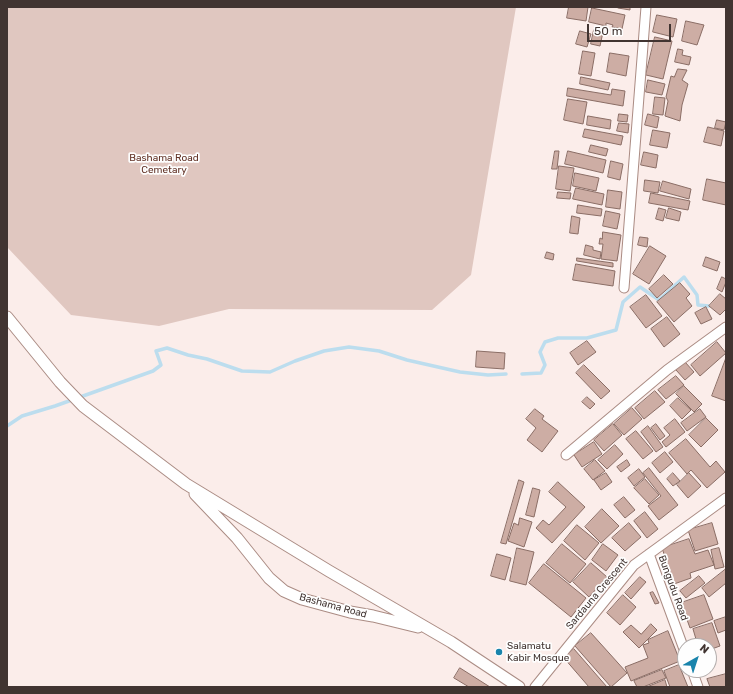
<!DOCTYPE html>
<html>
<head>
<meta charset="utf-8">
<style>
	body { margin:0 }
	#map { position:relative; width:733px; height:694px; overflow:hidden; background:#fbedea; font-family:Rubik,sans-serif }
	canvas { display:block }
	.frame { position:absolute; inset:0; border:8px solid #413431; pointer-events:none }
	.north { position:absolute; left:677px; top:638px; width:40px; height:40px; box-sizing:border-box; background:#fefefe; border:1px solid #b2adac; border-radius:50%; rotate:39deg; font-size:11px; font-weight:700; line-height:16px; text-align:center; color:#413431 }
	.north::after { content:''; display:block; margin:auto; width:14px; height:18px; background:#1984ac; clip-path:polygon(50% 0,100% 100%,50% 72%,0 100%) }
	.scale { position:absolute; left:587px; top:24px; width:84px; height:18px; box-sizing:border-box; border:2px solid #413431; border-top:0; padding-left:5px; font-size:12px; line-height:14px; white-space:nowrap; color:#413431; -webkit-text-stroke:3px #fefefe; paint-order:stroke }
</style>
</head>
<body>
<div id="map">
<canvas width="733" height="694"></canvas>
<div class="frame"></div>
<div class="north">N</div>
<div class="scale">50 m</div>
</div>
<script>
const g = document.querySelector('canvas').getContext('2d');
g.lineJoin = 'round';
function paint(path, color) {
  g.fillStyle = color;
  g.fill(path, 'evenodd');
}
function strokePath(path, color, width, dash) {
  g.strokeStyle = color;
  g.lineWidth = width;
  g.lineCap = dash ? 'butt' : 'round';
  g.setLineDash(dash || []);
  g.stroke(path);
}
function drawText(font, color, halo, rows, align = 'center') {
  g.font = font + ' Rubik,sans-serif';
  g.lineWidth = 3.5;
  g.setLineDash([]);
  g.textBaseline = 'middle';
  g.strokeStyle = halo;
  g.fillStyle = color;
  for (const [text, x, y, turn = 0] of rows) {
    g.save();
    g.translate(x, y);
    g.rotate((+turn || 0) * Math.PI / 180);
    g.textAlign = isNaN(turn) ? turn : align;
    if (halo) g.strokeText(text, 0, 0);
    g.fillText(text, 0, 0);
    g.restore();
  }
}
paint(new Path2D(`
	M7,7H516L471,275L432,310L229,309L159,326L71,315L7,247Z`), '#e0c7c0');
strokePath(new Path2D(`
	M522,374L541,373L545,365L540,352L545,342L558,338H587L616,330L623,302L640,287L659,300L684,277L697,295L698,305L709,306
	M7,426L22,416L55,406L153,371L161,365L156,351L167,348L188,355L207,359L242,371L270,372L295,361L324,351L349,347L379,351L407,360L460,372L488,375L506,374`), '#bcddee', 3.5);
const building = new Path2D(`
	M569,7H588L586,21L567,18Z
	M618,7H630V10L618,8Z
	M592,8L625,15L622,29L612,27L613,25L606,23V26L589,22Z
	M657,15L677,19L673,37L653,32Z
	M686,21L704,25L697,45L682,41Z
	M594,30L603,32L600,46L591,44Z
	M580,31L591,34L587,47L576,44Z
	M655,37L672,41L663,79L646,75Z
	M678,49L683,50L682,55L691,57L689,65L675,62Z
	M583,51L595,53L591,76L579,74Z
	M610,53L629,56L626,76L607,72Z
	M678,69L687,70L682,80L688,84L682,105L680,121L665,116L668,101L666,97L671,76L674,77Z
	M581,77L610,83L608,90L580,84Z
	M648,80L665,84L662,95L646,92Z
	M568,88L611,95L612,89L625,91L623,106L567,96Z
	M655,97L665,98L663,115L653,114Z
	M568,99L587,102L583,124L564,120Z
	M619,114L628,115L627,122L618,121Z
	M648,114L659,117L657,128L645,125Z
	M588,116L611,120L610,129L587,125Z
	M717,120L726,122L724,130L715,128Z
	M619,123L629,124L628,133L617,131Z
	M708,127L724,131L721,146L704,142Z
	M585,129L623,136L621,145L583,137Z
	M653,130L670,133L667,148L650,145Z
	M591,145L608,149L606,156L589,152Z
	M555,151H559L557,169H552Z
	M568,151L606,160L603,173L565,164Z
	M644,152L658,155L656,168L641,165Z
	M611,161L623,164L620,180L608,177Z
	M559,166L574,168L570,191L556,189Z
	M575,173L599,178L596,191L573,186Z
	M707,179L726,183V205L703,200Z
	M645,180L660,182L658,193L644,191Z
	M663,181L691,189L689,199L660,191Z
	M576,188L604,194L602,205L573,199Z
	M608,190L622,192L620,209L606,207Z
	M558,192L571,193L570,199L557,198Z
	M651,193L690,201L688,210L649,203Z
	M578,205L602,209L601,216L577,213Z
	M659,208L666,210L663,221L656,219Z
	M669,208L681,212L679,221L666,218Z
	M606,211L620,214L617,229L603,226Z
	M572,216L580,218L578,234L570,233Z
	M603,232L621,235L617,261L601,259L603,244H599L600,238L602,239Z
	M640,237L648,238L647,247L638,245Z
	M586,245L593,247V250L601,252L600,259L584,255Z
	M650,246L666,256L649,284L633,274Z
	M547,252L554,254L553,260L545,258Z
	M706,257L720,262L717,271L703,266Z
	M577,258L613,263V267L577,261Z
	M576,264L615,271L613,286L573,280Z
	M664,275L673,284L657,298L649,289Z
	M722,277L726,279V282L722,292L717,289Z
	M680,283L690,294L686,298L692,306L674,322L657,302Z
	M720,294L726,299V309L720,315L709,306Z
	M646,295L662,316L646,328L630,307Z
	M706,307L712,319L701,324L695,313Z
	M667,317L680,334L664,347L651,329Z
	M587,341L596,352L578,365L570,353Z
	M717,342L726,353L700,376L691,365Z
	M477,351L505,353L504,369L476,367Z
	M726,358V401L712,396Z
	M685,362L694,372L685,380L676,370Z
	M584,365L610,391L601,399L576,373Z
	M676,376L684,385L666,399L658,390Z
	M684,386L702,404L694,412L676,394Z
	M655,391L665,402L644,419L635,408Z
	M587,397L595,404L590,409L582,402Z
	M678,398L691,410L682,419L670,406Z
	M632,408L642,419L624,435L614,424Z
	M535,409L544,416L542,419L558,431L542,452L527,440L536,428L526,419Z
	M700,409L706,417L687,431L681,423Z
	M706,418L718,430L701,447L689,435Z
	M675,419L685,432L666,447L662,442L670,435L664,428Z
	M613,424L622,435L604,451L594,440Z
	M656,424L665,436L660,440L651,428Z
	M648,426L663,447L656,452L641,432Z
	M636,431L653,451L643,459L626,439Z
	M686,439L710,467L716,461L725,472L707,488L691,470L687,474L669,453Z
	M594,442L602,454L582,467L574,455Z
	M615,445L623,454L607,469L598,460Z
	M665,452L673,462L660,473L652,463Z
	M595,460L605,471L593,480L584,469Z
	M627,460L630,465L621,472L617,467Z
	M649,468L678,505L659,520L648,506L661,496L643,473Z
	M639,469L645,477L634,486L628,478Z
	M606,473L612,482L601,490L594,480Z
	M673,473L680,481L673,486L667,479Z
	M689,473L701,486L688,498L677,485Z
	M645,479L659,495L649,504L634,488Z
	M519,480L524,482L506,544L501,543Z
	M558,482L585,507L552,543L536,528L543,520L549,525L566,507L549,492Z
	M533,488L540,490L534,517L526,515Z
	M624,497L635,510L625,518L614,505Z
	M602,509L619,526L601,543L585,527Z
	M645,512L658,529L647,538L634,521Z
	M520,518L532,522L524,547L508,541L514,523L518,525Z
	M629,523L641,537L625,551L612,538Z
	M712,523L718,544L695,551L688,530Z
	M577,525L599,543L585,560L564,541Z
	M689,539L695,554L708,550L714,565L690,573L691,578L674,584L662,548Z
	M562,544L586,564L570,583L546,563Z
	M603,544L618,555L606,571L592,560Z
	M517,548L534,552L526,585L510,581Z
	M719,548L724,567L715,569L711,550Z
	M497,554L511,558L505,580L491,576Z
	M591,563L607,577L589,597L573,582Z
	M544,564L586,598L571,617L529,583Z
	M726,569V583L709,597L702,588Z
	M699,576L705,583L686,598L680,591Z
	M640,577L646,582L631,599L625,593Z
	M653,592L659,603L655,604L650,593Z
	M623,595L636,607L620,625L607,613Z
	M704,595L713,619L690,628L681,603Z
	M726,617V630L718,633L714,621Z
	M712,623L720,646L709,650V646H698L693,629Z
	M651,624L657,630L639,648L623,632L631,625L641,634Z
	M668,631L680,661L631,681L625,667L648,658L643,645L649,643L648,640Z
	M591,633L627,673L611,687L575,646Z
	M574,649L607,687H589L564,658Z
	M679,665L688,687H670L664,671Z
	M460,668L490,687H469L454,678Z
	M662,670L666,678L643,687H637L634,681Z
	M726,674V687H710L707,679Z
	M665,680L667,687H647Z`);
paint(building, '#cdada4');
strokePath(building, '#8a6d65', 1);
const minor = new Path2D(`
	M624,288L646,7
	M566,455L667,370L726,327
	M649,554L685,652
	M692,670L698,687
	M535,687L634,565L726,498`);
const tertiary = new Path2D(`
	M7,317L60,382L83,406L186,484L329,571L451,642L519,687
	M195,494L237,538L269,578L284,591L302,599L350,612L373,616L418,627`);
strokePath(minor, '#ab8c84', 11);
strokePath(tertiary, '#ab8c84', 13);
strokePath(minor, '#fff', 9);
strokePath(tertiary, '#fff', 11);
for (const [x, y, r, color] of [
	[499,652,4,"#1984ac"]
]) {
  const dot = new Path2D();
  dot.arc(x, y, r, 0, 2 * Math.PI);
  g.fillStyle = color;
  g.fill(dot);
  strokePath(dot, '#fefefe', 1.5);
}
drawText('10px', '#603024', '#fefefe', [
	["Bashama Road",164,158],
	["Cemetary",164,170]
]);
drawText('10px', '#413431', '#fefefe', [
	["Bungudu Road",673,588,70],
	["Sardauna Crescent",597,594,-50],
	["Bashama Road",333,606,15]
]);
drawText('10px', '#413431', '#fefefe', [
	["Salamatu",507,646],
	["Kabir Mosque",507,658]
], 'left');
</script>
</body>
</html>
